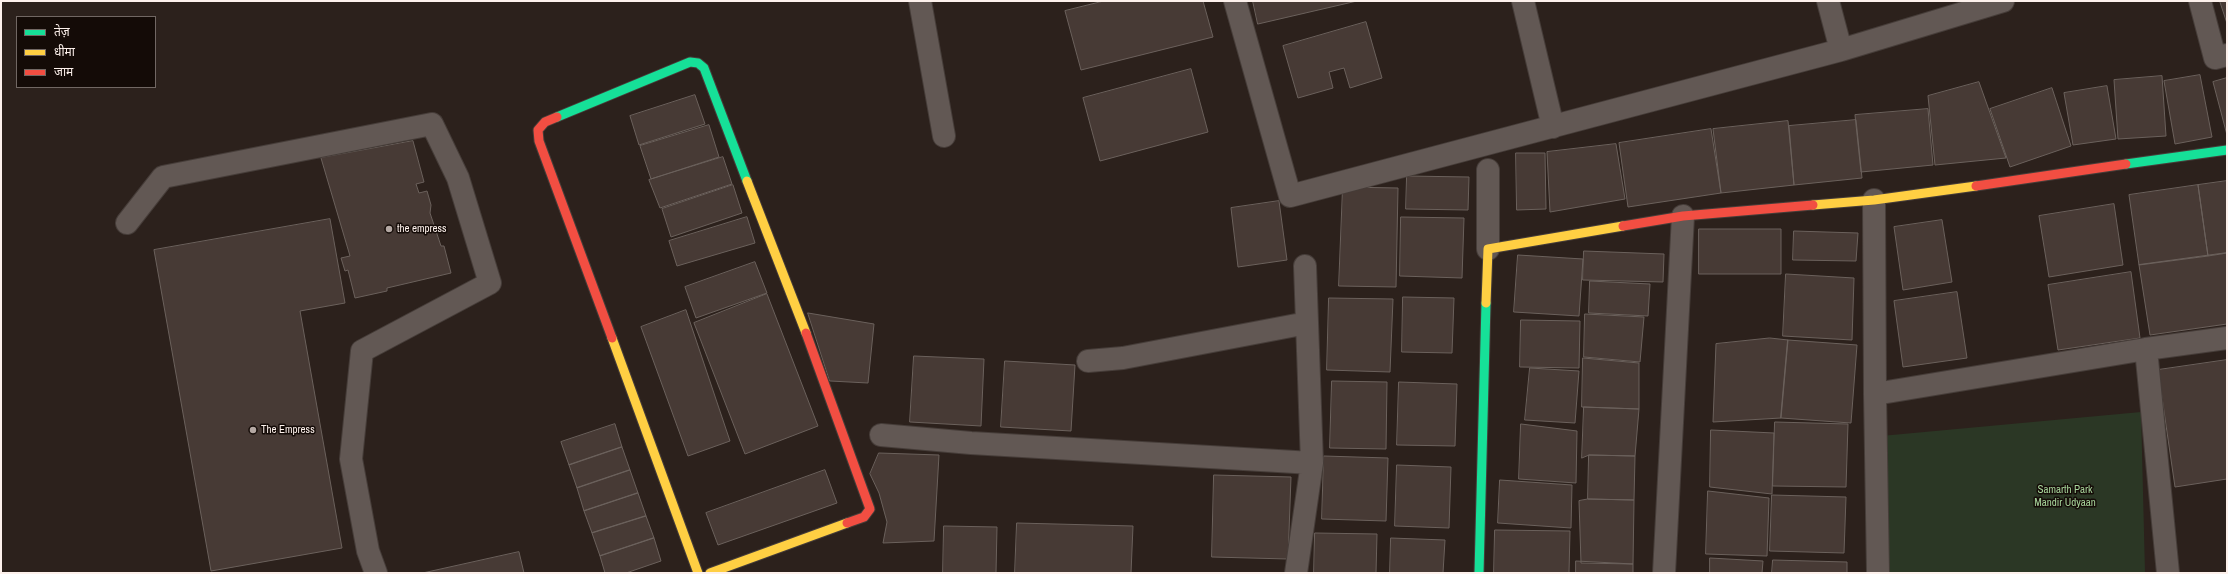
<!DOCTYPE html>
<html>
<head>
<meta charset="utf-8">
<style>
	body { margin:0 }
	#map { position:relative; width:2228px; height:574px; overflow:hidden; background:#2c211c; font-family:"Archivo Narrow","Noto Sans Devanagari",sans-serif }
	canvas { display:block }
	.frame { position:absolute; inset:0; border:2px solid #fdf1ec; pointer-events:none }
	.legend { position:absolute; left:16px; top:16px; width:140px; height:72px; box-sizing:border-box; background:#140b07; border:1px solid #716763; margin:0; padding:5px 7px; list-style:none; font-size:12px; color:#fdf1ec }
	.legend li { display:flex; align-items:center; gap:8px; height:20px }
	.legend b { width:20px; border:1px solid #716763 }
</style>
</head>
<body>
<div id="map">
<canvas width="2228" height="574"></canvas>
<div class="frame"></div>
<ul class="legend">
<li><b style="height:5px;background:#16e098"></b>तेज़</li>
<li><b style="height:5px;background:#ffcf43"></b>धीमा</li>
<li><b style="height:5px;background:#f24e42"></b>जाम</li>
</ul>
</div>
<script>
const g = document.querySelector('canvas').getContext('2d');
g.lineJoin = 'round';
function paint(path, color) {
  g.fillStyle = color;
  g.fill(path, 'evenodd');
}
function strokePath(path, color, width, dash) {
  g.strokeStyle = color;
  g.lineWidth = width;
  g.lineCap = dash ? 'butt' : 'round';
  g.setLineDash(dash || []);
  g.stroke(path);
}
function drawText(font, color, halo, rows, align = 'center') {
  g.font = font + ' "Archivo Narrow",sans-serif';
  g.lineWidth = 3;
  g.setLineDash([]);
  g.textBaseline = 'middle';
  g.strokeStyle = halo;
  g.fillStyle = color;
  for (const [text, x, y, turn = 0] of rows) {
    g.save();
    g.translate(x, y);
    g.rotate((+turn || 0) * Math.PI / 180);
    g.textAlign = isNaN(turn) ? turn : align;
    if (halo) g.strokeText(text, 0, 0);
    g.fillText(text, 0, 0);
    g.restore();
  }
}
paint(new Path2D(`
	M2141,412L2145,573H1878L1881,436Z`), '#2b3725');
const building = new Path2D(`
	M1104,1H1203L1213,37L1081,70L1065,11Z
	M1253,1H1357L1258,24Z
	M2220,1H2227V23Z
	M1366,22L1382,78L1350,88L1344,68L1329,72L1333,88L1298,98L1283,46Z
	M1191,69L1208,132L1100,161L1083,98Z
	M2200,75L2212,137L2175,144L2164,81Z
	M2162,76L2166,136L2118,139L2114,80Z
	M2227,78V135L2213,82Z
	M1979,82L2006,158L1935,165L1928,96Z
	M2107,86L2116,139L2073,145L2064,93Z
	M2052,88L2071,146L2010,167L1990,109Z
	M695,95L705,124L639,145L630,116Z
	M1928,109L1933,165L1861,172L1855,115Z
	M1856,120L1862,178L1794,185L1789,126Z
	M1788,121L1794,185L1721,193L1713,129Z
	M709,125L719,157L651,179L640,146Z
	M1711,129L1721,193L1628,207L1619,143Z
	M413,141L424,182L416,184L419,193L427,191L431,205L430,213L441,246H444L451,273L387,288V291L355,298L348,270L345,271L341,258L350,256L321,158Z
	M1616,144L1625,199L1550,212L1547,152Z
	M1516,153H1545L1546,209L1517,210Z
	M723,157L732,184L660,208L649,180Z
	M1407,176L1469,177L1468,210L1406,209Z
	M2227,181V253L2208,256L2198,185Z
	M733,185L742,213L671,237L662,209Z
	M2198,185L2208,256L2139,265L2129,195Z
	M1343,187L1398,188L1396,287L1339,286Z
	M1279,201L1287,260L1238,267L1231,208Z
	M2114,204L2123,265L2049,277L2039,216Z
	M747,217L755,243L677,266L669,241Z
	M1401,217L1464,218L1462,278L1400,276Z
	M330,219L345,303L300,311L342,548L211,571L154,250Z
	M1942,220L1952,282L1903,290L1894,227Z
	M1699,229H1781V274H1699Z
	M1794,231L1858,233L1856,261L1793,260Z
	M1584,251L1664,254L1663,282L1583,280Z
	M2227,253V324L2150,335L2139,265Z
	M1518,255L1583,259L1579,316L1514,312Z
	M755,262L767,293L696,318L685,287Z
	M2131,272L2140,338L2058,350L2048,285Z
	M1786,274L1854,278L1852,340L1783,336Z
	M1590,281L1650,284L1648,316L1589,313Z
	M1957,292L1967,358L1903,367L1894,301Z
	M767,294L818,426L745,454L694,323Z
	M1403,297L1454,298L1452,353L1402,352Z
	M1329,298L1393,299L1390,372L1327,370Z
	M686,310L730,441L688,456L641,327Z
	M808,313L874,324L868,383L830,381Z
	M1585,314L1644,317L1640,362L1584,357Z
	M1521,320L1580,321L1579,368L1520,367Z
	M1770,338L1788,340L1781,418L1713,422L1716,344Z
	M1788,340L1857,345L1851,423L1781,418Z
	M914,356L984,359L981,426L910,422Z
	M1583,358L1639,363V409L1582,407Z
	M2227,360V479L2175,487L2158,370Z
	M1005,361L1075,365L1071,431L1001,427Z
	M1530,368L1579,371L1575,423L1525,420Z
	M1332,381L1387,382L1386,449L1330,448Z
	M1399,382L1457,384L1455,446L1397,445Z
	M1584,407L1639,409L1635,456L1589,455L1582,458Z
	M1775,422L1848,424L1846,487L1773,486Z
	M615,424L622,447L569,465L561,442Z
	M1521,424L1577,431L1576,483L1519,479Z
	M1711,430L1774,433L1772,494L1710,487Z
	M622,447L630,470L577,488L569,465Z
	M879,453L939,455L934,541L883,543L887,522L879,493L870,474Z
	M1589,455L1635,456L1634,500L1588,499Z
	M1324,456L1388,458L1386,521L1322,519Z
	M1397,465L1451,467L1449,528L1395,526Z
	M630,470L638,493L584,511L577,488Z
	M825,470L837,503L718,545L706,513Z
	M1214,475L1291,477L1288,559L1212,557Z
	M1500,480L1572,485L1571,528L1498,523Z
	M1708,491L1769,498L1767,556L1706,554Z
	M638,493L646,516L592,533L584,511Z
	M1772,495L1846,497L1844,553L1770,551Z
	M1588,499L1634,500L1633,564L1581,563L1579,501Z
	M646,516L654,538L600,556L592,533Z
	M1017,523L1133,526L1131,573H1015Z
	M944,526L997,527L996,573H943Z
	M1495,530L1570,531L1569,573H1494Z
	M1315,533L1377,534L1376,573H1314Z
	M654,538L661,561L626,573H605L600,556Z
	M1391,538L1445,540L1443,573H1390Z
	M519,552L524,573H423Z
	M1710,558L1763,561L1762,573H1710Z
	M1773,560L1847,562V573H1772Z
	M1576,561L1633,564V573H1576Z`);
paint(building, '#473a35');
strokePath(building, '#6b615c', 1);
const street = new Path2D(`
	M920,1L944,136
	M1235,1L1290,196L1841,50L2003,1
	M1523,1L1553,127
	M1828,1L1841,50
	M2200,1L2215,58L2227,55
	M1488,170V249
	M1874,200L1875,394L2146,349L2168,573
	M127,223L163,177L432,124L458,178L490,283L362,351L351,459L368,551L376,573
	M2146,349L2227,338
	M1088,361L1123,358L1307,323
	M1875,394L1878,573
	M881,435L971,443L1312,463
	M1296,573L1312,463L1305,266
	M1664,573L1683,216`);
const fast = new Path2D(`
	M557,117L690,62L698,63L704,68L747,181
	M2126,164L2227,150
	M1479,573L1486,303`);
const slow = new Path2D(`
	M747,181L806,333
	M1813,205L1874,200L1976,186
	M1486,303L1488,249L1623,226
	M612,338L698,573
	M710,573L847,523`);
const jam = new Path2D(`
	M557,117L545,122L538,130L539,141L612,338
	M1976,186L2126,164
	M1623,226L1683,216L1813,205
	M806,333L870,509L864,517L847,523`);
strokePath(street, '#463d39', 24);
strokePath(fast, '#463d39', 11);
strokePath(slow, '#463d39', 11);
strokePath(jam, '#463d39', 11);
strokePath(street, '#625854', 22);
strokePath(fast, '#16e098', 9);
strokePath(slow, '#ffcf43', 9);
strokePath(jam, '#f24e42', 9);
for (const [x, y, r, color] of [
	[389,229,4,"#b4a8a3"],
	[253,430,4,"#b4a8a3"]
]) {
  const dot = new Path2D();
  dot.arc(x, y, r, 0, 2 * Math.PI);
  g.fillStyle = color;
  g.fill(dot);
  strokePath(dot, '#140b07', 1.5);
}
drawText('11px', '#fdf1ec', '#140b07', [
	["the empress",397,229],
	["The Empress",261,430]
], 'left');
drawText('11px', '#a6d39a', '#140b07', [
	["Samarth Park",2065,490],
	["Mandir Udyaan",2065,503]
]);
</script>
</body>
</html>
